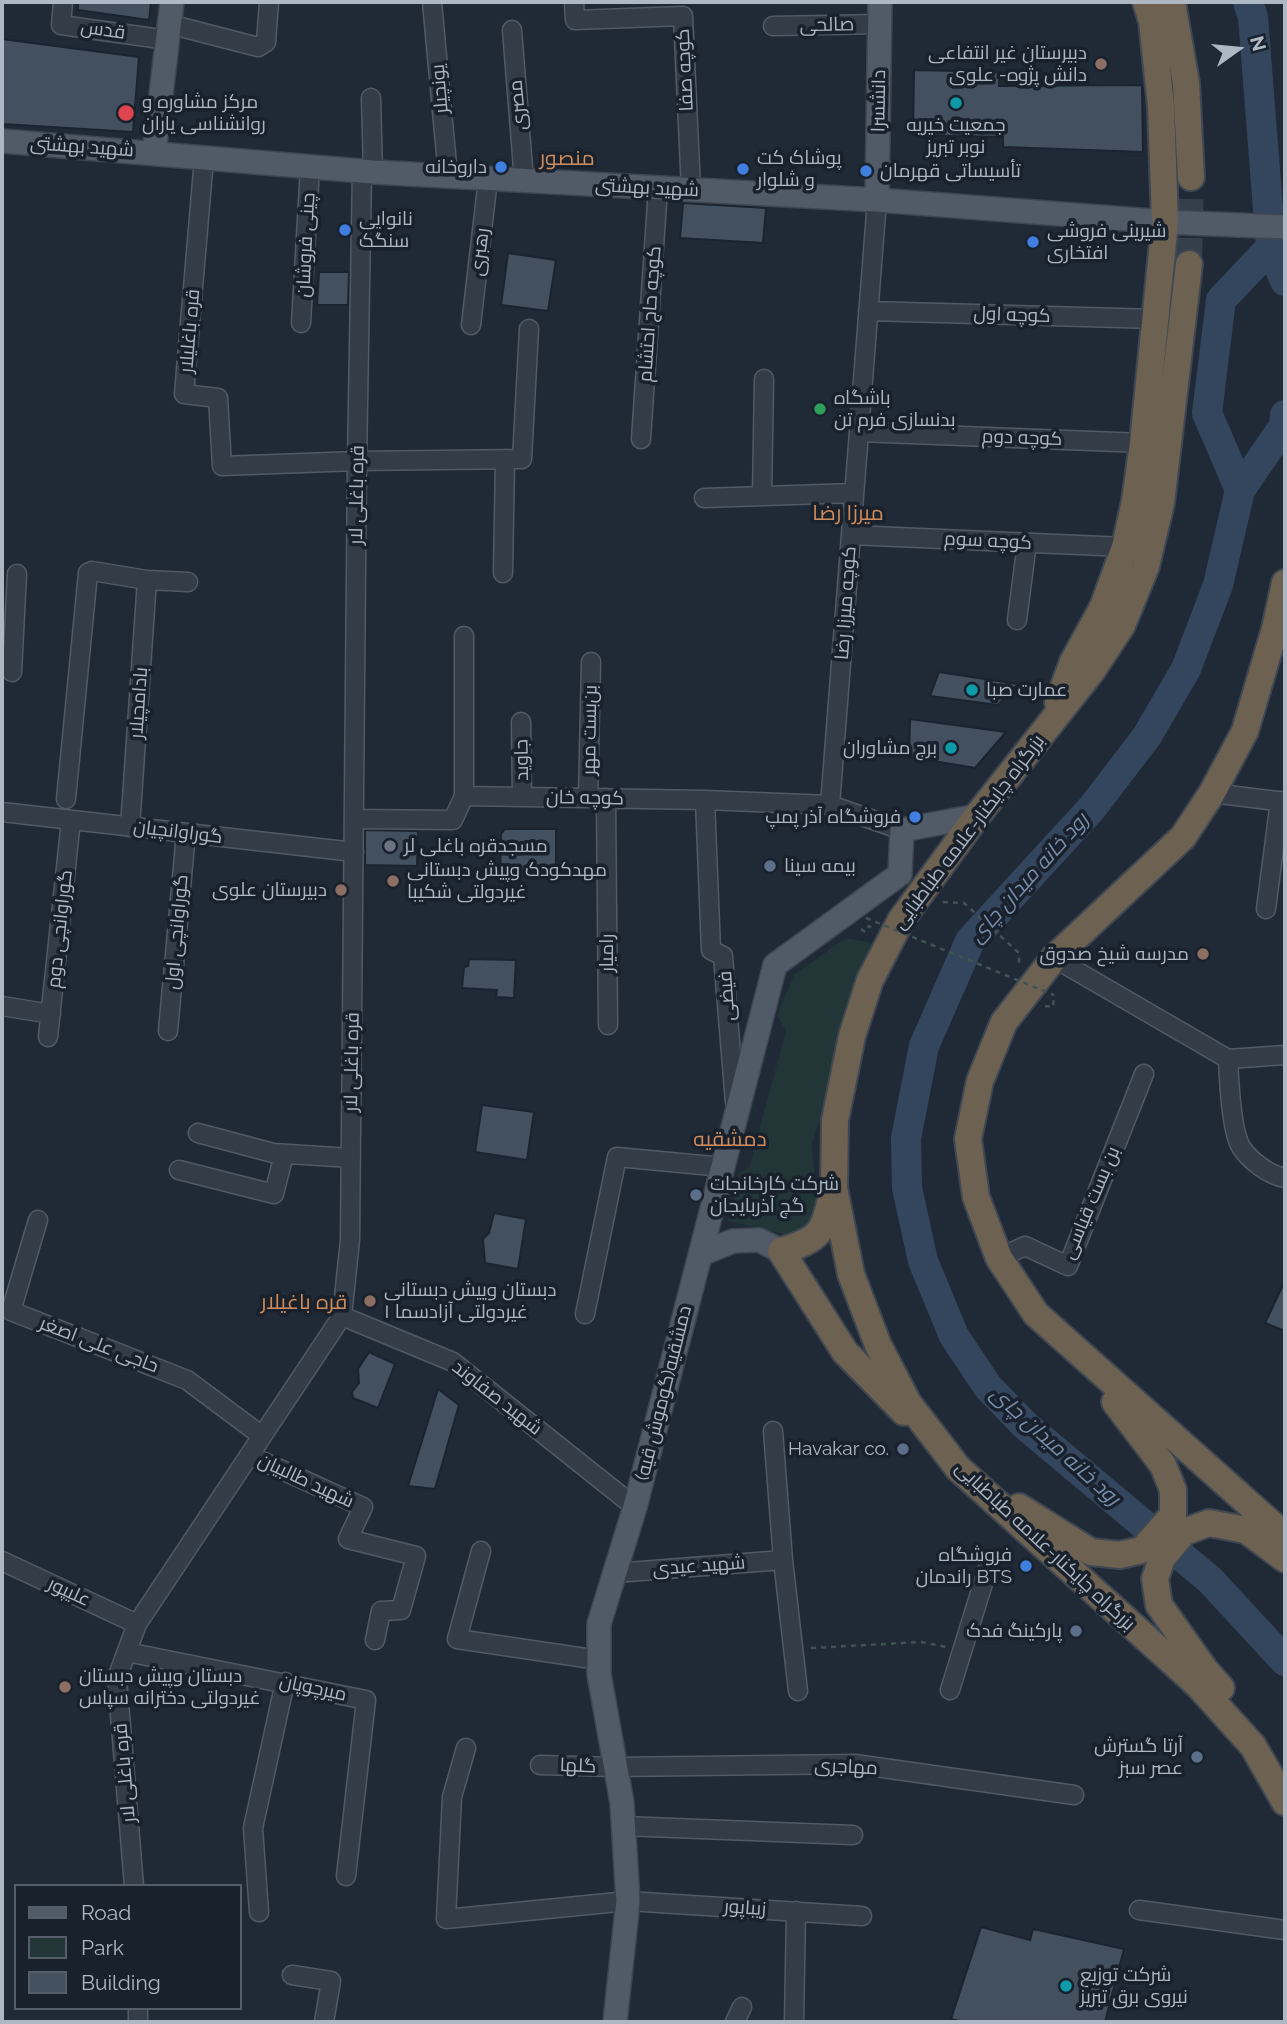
<!DOCTYPE html>
<html>
<head>
<meta charset="utf-8">
<style>
	body { margin:0 }
	#map { position:relative; width:1287px; height:2024px; overflow:hidden; background:#202a37; font-family:Raleway,sans-serif }
	canvas { display:block }
	.frame { position:absolute; inset:0; border:4px solid #aeb7c4; pointer-events:none }
	.legend { position:absolute; left:14px; top:1884px; width:228px; height:126px; box-sizing:border-box; background:#19212c; border:2px solid #555d69; margin:0; padding:9px 12px; list-style:none; font-size:21px; color:#aeb7c4 }
	.legend li { display:flex; align-items:center; gap:14px; height:35px }
	.legend b { width:35px; border:2px solid #555d69 }
	.north { position:absolute; left:1203px; top:14px; width:70px; height:70px; -webkit-text-stroke:5px #19212c; paint-order:stroke; rotate:75deg; font-size:19px; font-weight:700; line-height:28px; text-align:center; color:#aeb7c4 }
	.north::after { content:''; display:block; margin:auto; width:24px; height:32px; background:#aeb7c4; clip-path:polygon(50% 0,100% 100%,50% 72%,0 100%) }
</style>
</head>
<body>
<div id="map">
<canvas width="1287" height="2024"></canvas>
<div class="frame"></div>
<ul class="legend">
<li><b style="height:9px;background:#515b67"></b>Road</li>
<li><b style="height:19px;background:#223638"></b>Park</li>
<li><b style="height:19px;background:#43505f"></b>Building</li>
</ul>
<div class="north">N</div>
</div>
<script>
const g = document.querySelector('canvas').getContext('2d');
g.lineJoin = 'round';
function paint(path, color) {
  g.fillStyle = color;
  g.fill(path, 'evenodd');
}
function strokePath(path, color, width, dash) {
  g.strokeStyle = color;
  g.lineWidth = width;
  g.lineCap = dash ? 'butt' : 'round';
  g.setLineDash(dash || []);
  g.stroke(path);
}
function drawText(font, color, halo, rows, align = 'center') {
  g.font = font + ' Raleway,Cairo,sans-serif';
  g.lineWidth = 7;
  g.setLineDash([]);
  g.textBaseline = 'middle';
  g.strokeStyle = halo;
  g.fillStyle = color;
  for (const [text, x, y, turn = 0] of rows) {
    g.save();
    g.translate(x, y);
    g.rotate((+turn || 0) * Math.PI / 180);
    g.textAlign = isNaN(turn) ? turn : align;
    if (halo) g.strokeText(text, 0, 0);
    g.fillText(text, 0, 0);
    g.restore();
  }
}
paint(new Path2D(`
	M846,938L872,943L812,1145L818,1214L794,1236L728,1221L739,1173L749,1168L786,1031L777,1015L794,975Z`), '#223638');
strokePath(new Path2D(`
	M1248,2L1253,17L1271,247L1221,300L1207,413L1240,490L1218,585L1186,669L1147,736L1092,808L970,941L924,1046L906,1138L907,1188L923,1261L954,1336L988,1387L1026,1426L1210,1580L1285,1661
	M1271,247L1285,281
	M1240,490L1284,426L1285,415`), '#34465e', 30);
const building = new Path2D(`
	M78,2H151L149,20L78,10Z
	M2,39L139,57L133,132L2,124Z
	M914,70L1000,72L999,86L1142,85L1143,152L1003,147V137L913,135Z
	M683,203L766,208L763,243L680,238Z
	M508,253L556,260L548,311L501,305Z
	M319,272H349L348,305H317Z
	M939,672L1018,684L998,705L930,696Z
	M910,719L1006,732L975,768L909,757Z
	M505,829H556V875L500,876L501,834Z
	M365,830L418,831L417,866L365,865Z
	M469,959L516,960L514,998L496,997L497,990L462,988L464,967L468,966Z
	M482,1105L534,1112L527,1160L475,1152Z
	M494,1213L526,1219L518,1269L485,1263L483,1239L489,1233Z
	M1285,1281V1331L1265,1323Z
	M369,1352L395,1364L378,1408L353,1398L352,1392L359,1383L358,1369Z
	M438,1389L459,1405L435,1489L408,1486Z
	M981,1927L1030,1940L1033,1929L1124,1949L1105,2022H964L951,2019Z`);
paint(building, '#43505f');
strokePath(building, '#1b232e', 2);
strokePath(new Path2D(`
	M1189,264L1191,177`), '#353f4c', 26, [26, 13]);
const minor = new Path2D(`
	M63,2L61,25L168,40
	M432,2L448,176
	M574,2L575,20L683,16L691,190
	M169,24L258,47L266,42L269,2
	M773,26L881,24
	M512,30L524,181
	M371,98L373,172
	M204,158L184,394L218,398L222,466L357,461L522,459L529,329
	M868,311L1156,319
	M301,323L310,167
	M471,325L488,179
	M859,432L1143,443
	M641,439L658,188
	M762,496L764,379
	M704,498L854,493
	M851,535L1125,547
	M503,573L505,459
	M1017,620L1027,543
	M12,672L17,574
	M521,722L522,797
	M1212,793L1285,802
	M464,796V636
	M588,798L591,662
	M606,798L608,1025
	M66,799L88,573L92,571L147,580L188,582
	M705,800L711,950L723,956L735,1103
	M830,805L877,200
	M2,812L354,852
	M354,819L453,820L464,796L705,800L830,805L902,830
	M130,827L147,580
	M1266,909L1280,801
	M1054,958L1228,1059C1229,1080 1231,1130 1241,1147C1250,1161 1269,1175 1285,1178
	M2,1006L51,1014
	M168,1031L186,833
	M48,1037L71,820
	M1228,1059L1285,1055
	M198,1133L273,1153L351,1158
	M179,1170L274,1194L284,1154
	M38,1220L11,1311L187,1380L262,1436
	M999,1258L1025,1246L1068,1266L1144,1074
	M585,1314L617,1157L723,1167
	M342,1316L453,1362L635,1507
	M773,1431L783,1560L798,1691
	M249,1455L363,1507L348,1539L416,1556L401,1610L381,1611L375,1640
	M481,1551L457,1639L599,1660
	M2,1561L137,1624
	M615,1573L783,1560
	M127,1652L366,1700L346,1876
	M950,1690L990,1561
	M466,1748L452,1797L446,1919L628,1901L862,1916
	M540,1765L615,1767L855,1764L1074,1795
	M623,1826L853,1835
	M134,1886L117,1678L137,1624L342,1316L350,1240L357,461L362,171
	M1139,1910L1285,1930
	M259,1912L253,1828L285,1682
	M292,1975L331,1981L324,2022
	M138,2022V2008
	M735,2022L742,2007
	M794,2022L796,1911`);
const major = new Path2D(`
	M2,141L373,172L877,200L1165,222L1285,227
	M154,153L172,2
	M877,200L880,2
	M701,1254L733,1241L759,1240L781,1251
	M615,2022L628,1901L622,1803L599,1674V1624L635,1507L775,965L900,874L902,830L977,816`);
const highway = new Path2D(`
	M1172,2L1186,83L1191,177
	M1189,264L1161,503L1146,566L1122,625L1091,672L977,816L901,920L870,980L852,1036L835,1120L834,1188L851,1274L878,1345L908,1403L958,1468L1197,1684L1253,1746L1285,1802
	M1285,583L1275,629L1245,731L1212,793L1183,837L1054,958L1004,1022L980,1081L968,1139L976,1197L999,1258L1036,1314L1285,1536
	M1058,702L1073,662L1103,607L1125,547L1135,501L1143,443L1165,222L1161,106L1152,21L1146,2
	M832,1195C823,1234 820,1239 781,1251L845,1352L904,1412
	M1019,1507L1091,1552L1120,1555L1142,1550L1173,1515V1490L1163,1465L1115,1402
	M1221,1688L1205,1670L1159,1605L1155,1579L1162,1558L1184,1532L1209,1523L1246,1530L1285,1559`);
strokePath(minor, '#515a65', 21);
strokePath(major, '#3d4551', 26);
strokePath(highway, '#3e4752', 30);
strokePath(new Path2D(`
	M943,902L964,903L1019,953V966
	M861,929L865,932L869,926L871,928
	M1045,1006L1053,1007L1054,995
	M811,1648L921,1642L947,1647`), '#405355', 2.5, [5, 5]);
strokePath(minor, '#343c47', 18);
strokePath(major, '#515b67', 23);
strokePath(highway, '#6d6151', 26);
strokePath(new Path2D(`
	M866,918L1054,995`), '#405355', 2.5, [5, 5]);
for (const [x, y, r, color] of [
	[1101,64,7,"#8d6e63"],
	[956,103,7,"#0f9aa8"],
	[126,113,9,"#e0444e"],
	[501,167,7,"#3f7fe0"],
	[743,169,7,"#3f7fe0"],
	[866,171,7,"#3f7fe0"],
	[345,230,7,"#3f7fe0"],
	[1033,242,7,"#3f7fe0"],
	[820,409,7,"#2e9e5b"],
	[972,690,7,"#0f9aa8"],
	[951,748,7,"#0f9aa8"],
	[915,817,7,"#3f7fe0"],
	[390,846,7,"#6b7280"],
	[770,866,7,"#5c6f8a"],
	[393,881,7,"#8d6e63"],
	[341,890,7,"#8d6e63"],
	[1203,954,7,"#8d6e63"],
	[696,1195,7,"#5c6f8a"],
	[370,1301,7,"#8d6e63"],
	[903,1449,7,"#5c6f8a"],
	[1026,1566,7,"#3f7fe0"],
	[1076,1631,7,"#5c6f8a"],
	[65,1687,7,"#8d6e63"],
	[1197,1757,7,"#5c6f8a"],
	[1066,1986,7,"#0f9aa8"]
]) {
  const dot = new Path2D();
  dot.arc(x, y, r, 0, 2 * Math.PI);
  g.fillStyle = color;
  g.fill(dot);
  strokePath(dot, '#19212c', 2.5);
}
drawText('19px', '#aeb7c4', '#19212c', [
	["صالحی",827,25,-1],
	["قدس",103,30,8],
	["کوچه صفا",685,70,-93],
	["یونچیلر",440,89,-95],
	["دانشسرا",879,101,-89],
	["مصری",518,105,-95],
	["شهید بهشتى",82,147,4],
	["شهید بهشتى",647,188,3],
	["چینی فروشان",306,245,-87],
	["رهبری",480,252,-83],
	["کوچه حاج احتشام",650,314,-86],
	["کوچه اول",1012,315,2],
	["قره باغلیلار",190,331,-85],
	["کوچه دوم",1022,438,2],
	["قره باغلی لار",357,495,-89],
	["کوچه سوم",988,541,3],
	["کوچه میرزا رضا",846,603,-86],
	["بادامچیلار",139,703,-86],
	["بن‌بست مهر",590,730,-89],
	["جاوید",522,760,-91],
	["کوچه خان",585,798,1],
	["گوراوانچیان",178,832,7],
	["بزرگراه چایکنار-علامه طباطبایی",969,832,-53],
	["گوراوانچی دوم",60,929,-84],
	["گوراوانچی اول",177,932,-85],
	["رامیار",607,953,-90],
	["فیضی",727,996,-94],
	["قره باغلی لار",352,1062,-89],
	["بن بست قیاسی",1091,1203,-67],
	["حاجی علی اصغر",99,1345,21],
	["دمشقیه(گوموش قیه)",664,1393,-76],
	["شهید صفاوند",497,1398,38],
	["شهید طالبیان",306,1481,25],
	["بزرگراه چایکنار-علامه طباطبایی",1045,1546,43],
	["شهید عیدی",699,1566,-4],
	["علیپور",69,1592,25],
	["میرچوپان",313,1688,12],
	["گلها",578,1766,2],
	["مهاجری",846,1767,3],
	["قره باغلی لار",125,1773,-95],
	["زیباپور",745,1908,4]
]);
drawText('19px', '#aeb7c4', '#19212c', [
	["دبیرستان غیر انتفاعی",1087,53,"right"],
	["دانش پژوه- علوی",1087,75,"right"],
	["مرکز مشاوره و",142,102],
	["روانشناسی یاران",142,124],
	["جمعیت خیریه",956,125,"center"],
	["نوبر تبریز",956,147,"center"],
	["پوشاک کت",757,158],
	["و شلوار",757,180],
	["داروخانه",487,167,"right"],
	["تأسیساتی قهرمان",880,171],
	["نانوایی",359,219],
	["سنگک",359,241],
	["شیرینی فروشی",1047,231],
	["افتخاری",1047,253],
	["باشگاه",834,398],
	["بدنسازی فرم تن",834,420],
	["عمارت صبا",986,690],
	["برج مشاوران",937,748,"right"],
	["فروشگاه آذر پمپ",901,817,"right"],
	["مسجدقره باغلی لر",404,846],
	["بیمه سینا",784,866],
	["مهدکودک وپیش دبستانی",407,870],
	["غیردولتی شکیبا",407,892],
	["دبیرستان علوی",327,890,"right"],
	["مدرسه شیخ صدوق",1189,954,"right"],
	["شرکت کارخانجات",710,1184],
	["گچ آذربایجان",710,1206],
	["دبستان وپیش دبستانی",384,1290],
	["غیردولتی آزادسما ۱",384,1312],
	["Havakar co.",889,1449,"right"],
	["فروشگاه",1012,1555,"right"],
	["راندمان BTS",1012,1577,"right"],
	["پارکینگ فدک",1062,1631,"right"],
	["دبستان وپیش دبستان",79,1676],
	["غیردولتی دخترانه سپاس",79,1698],
	["آرتا گسترش",1183,1746,"right"],
	["عصر سبز",1183,1768,"right"],
	["شرکت توزیع",1080,1975],
	["نیروی برق تبریز",1080,1997]
], 'left');
drawText('21px', '#d18c5c', '#19212c', [
	["منصور",567,159],
	["میرزا رضا",848,514],
	["دمشقیه",730,1140],
	["قره باغیلار",304,1303]
]);
drawText('italic 21px', '#768eac', '#19212c', [
	["رود خانه میدان چای",1029,878,-48],
	["رود خانه میدان چای",1055,1446,42]
]);
</script>
</body>
</html>
